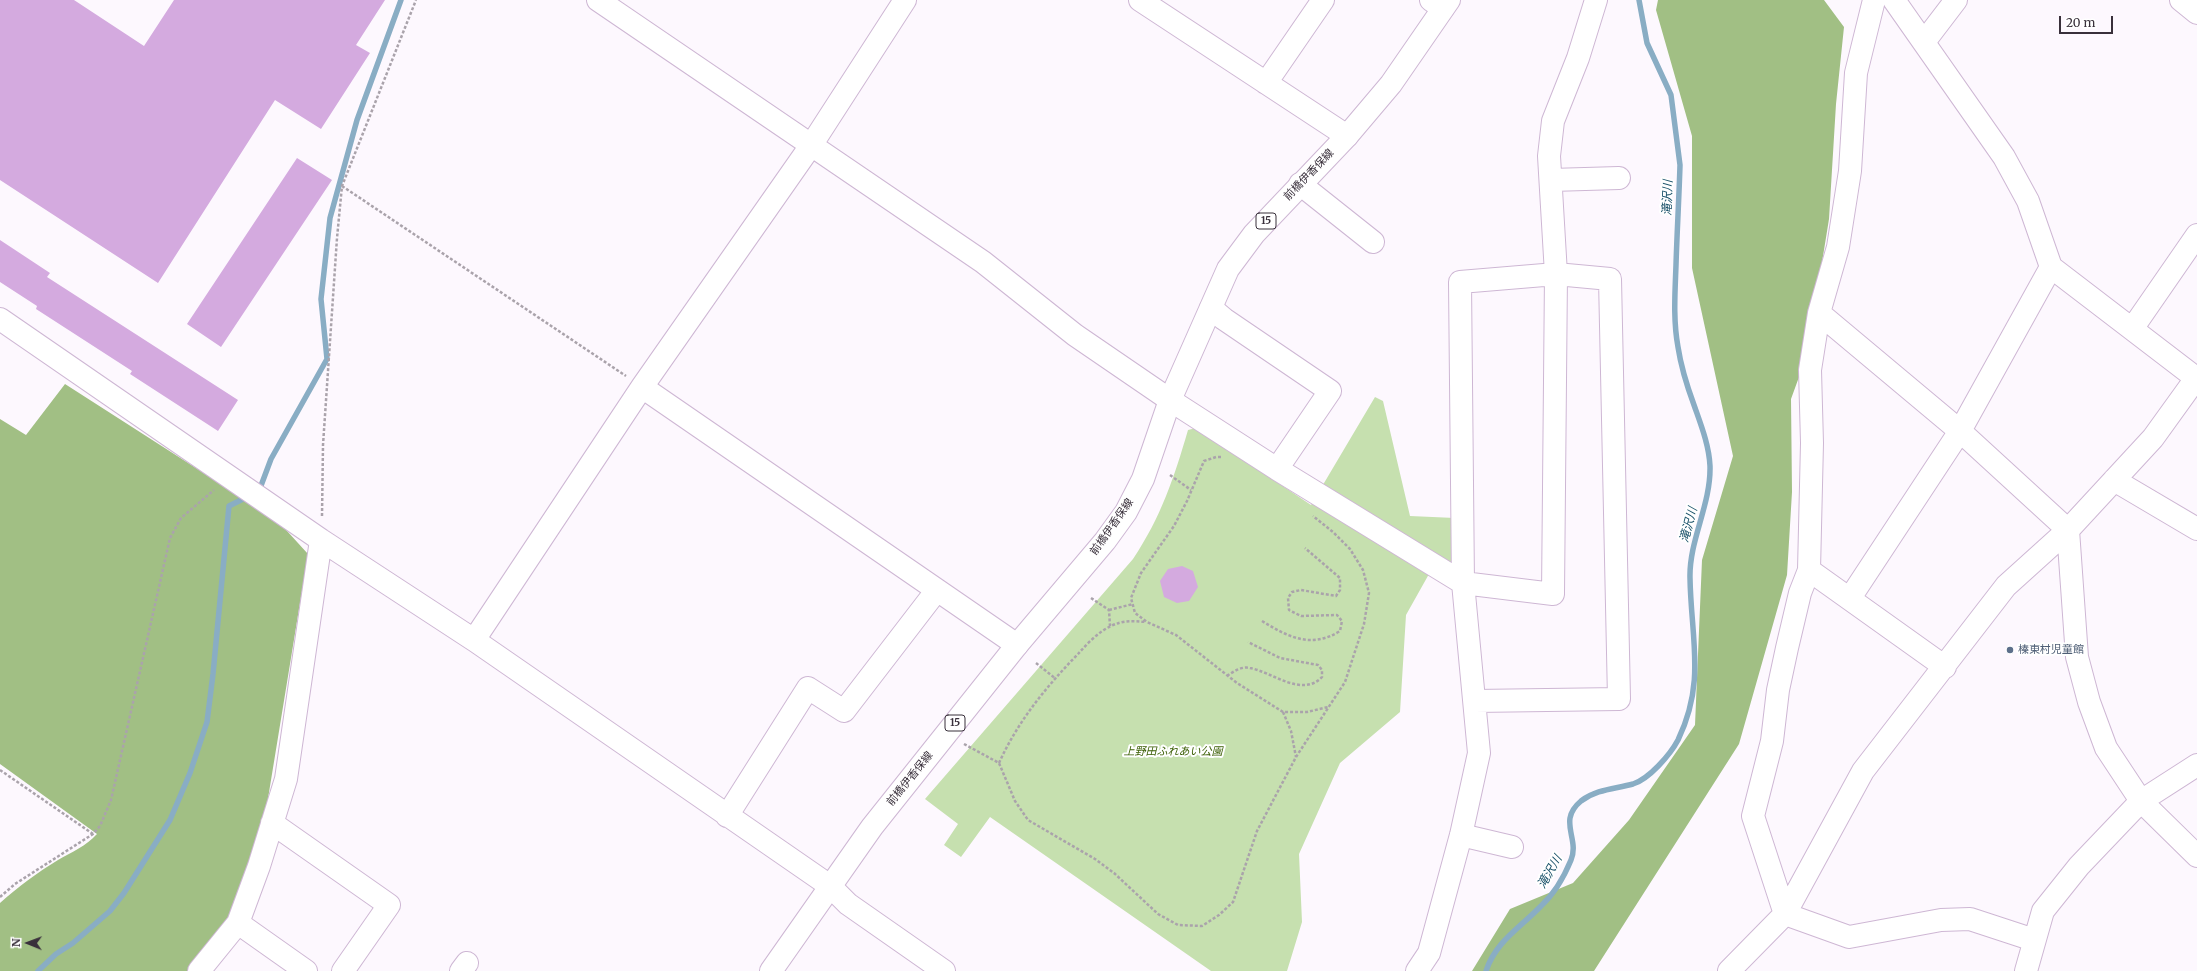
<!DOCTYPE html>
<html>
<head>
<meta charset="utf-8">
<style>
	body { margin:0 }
	#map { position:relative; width:2197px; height:971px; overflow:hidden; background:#fdf8fe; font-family:Merriweather,serif }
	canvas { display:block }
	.north { position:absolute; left:8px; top:923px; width:40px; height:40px; -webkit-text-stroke:3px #fff; paint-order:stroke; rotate:271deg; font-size:11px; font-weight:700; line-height:16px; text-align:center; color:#39303b }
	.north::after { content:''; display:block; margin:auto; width:14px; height:18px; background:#39303b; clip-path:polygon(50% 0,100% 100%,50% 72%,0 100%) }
	.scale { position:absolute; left:2059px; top:16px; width:54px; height:18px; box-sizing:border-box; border:2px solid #39303b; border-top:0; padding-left:5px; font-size:12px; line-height:14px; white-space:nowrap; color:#39303b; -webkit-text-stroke:3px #fff; paint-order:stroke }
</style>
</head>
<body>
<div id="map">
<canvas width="2197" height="971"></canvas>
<div class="north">N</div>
<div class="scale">20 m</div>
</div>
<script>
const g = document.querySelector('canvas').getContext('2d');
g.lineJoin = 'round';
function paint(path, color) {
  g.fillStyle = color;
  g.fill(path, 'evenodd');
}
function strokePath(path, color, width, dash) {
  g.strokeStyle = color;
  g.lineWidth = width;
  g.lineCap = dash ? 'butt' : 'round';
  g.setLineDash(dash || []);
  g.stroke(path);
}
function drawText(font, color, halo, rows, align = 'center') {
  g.font = font + ' Merriweather,"Noto Sans JP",serif';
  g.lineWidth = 4;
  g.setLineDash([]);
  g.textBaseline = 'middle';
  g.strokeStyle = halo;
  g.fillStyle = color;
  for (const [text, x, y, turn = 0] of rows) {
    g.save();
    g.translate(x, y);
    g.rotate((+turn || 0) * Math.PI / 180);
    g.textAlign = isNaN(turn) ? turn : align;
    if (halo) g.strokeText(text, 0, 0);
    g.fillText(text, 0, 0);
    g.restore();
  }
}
paint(new Path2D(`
	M1375,397L1383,401L1410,516L1455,518V570L1429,574L1406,615L1400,712L1340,763L1299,854L1302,922L1287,971H1211L990,817L961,857L944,845L958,824L925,799L1133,559C1161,517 1174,478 1188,430L1196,428L1311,505Z`), '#c6e0af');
paint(new Path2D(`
	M1658,0H1824L1844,27L1836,104L1829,219L1807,355L1791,399L1792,492L1787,575L1739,744L1594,971H1472L1510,909L1573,883L1629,820L1695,725L1702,560L1733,456L1692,268V136L1656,10Z
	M65,384L277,520L308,554L263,829L232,918L192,971H0V903C18,887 38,872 58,860C72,852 86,846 97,834L0,764V419L26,435Z`), '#a1bf84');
strokePath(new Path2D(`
	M259,491L271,459L327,359L321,299L330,218L357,120L401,0
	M38,971L56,954L73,943L110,911L124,893L170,820L190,773L207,722L213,674L229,506L249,496
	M1486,971C1496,941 1520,928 1541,906C1554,894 1564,877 1571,860C1580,838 1557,821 1581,801C1597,789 1615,789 1633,784C1649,779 1670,755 1678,740C1706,682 1691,639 1690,578C1689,540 1711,505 1710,466C1709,445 1701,425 1694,405C1687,386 1681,367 1678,347C1673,320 1675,293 1676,265C1677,232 1679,198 1680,165L1671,95L1647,43L1639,0`), '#89adc4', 5.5);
paint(new Path2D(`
	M0,0H74L144,46L174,0H385L356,45L370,53L321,129L275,100L158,283L0,180Z
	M297,158L332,180L221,347L187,324Z
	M0,240L50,273L47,277L238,400L218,431L130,374L132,371L36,309L37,306L0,282Z
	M1182,566L1193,571L1198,587L1189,601L1177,603L1164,597L1160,581L1168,569Z`), '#d4aadf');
const minor = new Path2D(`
	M598,0L983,262L1075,335L1170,400L1277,469L1463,583L1553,594L1556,274L1549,156L1553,121L1578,58L1596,0
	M1140,0L1347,136
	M1431,0L1443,8
	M1894,0L2004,157L2028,201L2051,267L2196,378
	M2181,0L2197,13
	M1924,42L1956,0
	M1266,83L1323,0
	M1551,180L1619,178
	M1300,184L1373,242
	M1211,308L1224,319L1330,391L1277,469
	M1819,313L1960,431L2068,530L2077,657L2089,702L2106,748L2141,801L2197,856
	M0,319L321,540L474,640L830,886L848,904L944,971
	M2132,329L2197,235
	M642,387L1017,645
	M2114,480L2197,529
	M1809,570L1945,667
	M1850,598L1960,431L2051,267
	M474,640L642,387L812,144L905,0
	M727,816L808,688L844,711L937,590
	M272,823L389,905L343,971
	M1461,835L1512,847
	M1785,914L1753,816L1772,741L1778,690L1787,648L1800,593L1809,570L1812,443L1810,370L1819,313L1838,247L1850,171L1856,73L1874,0
	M1785,914L1849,937L1941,920L1970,919L2034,940
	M238,923L306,971
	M199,971L238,923L259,866L286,779L321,540
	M461,971L467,963
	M1417,971L1429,953L1461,835L1479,753L1463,583L1460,282L1556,274L1610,279L1619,699L1475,701
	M1729,971L1785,914L1863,771L2006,586L2068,530L2153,438L2197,377
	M2026,971L2043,911L2079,866L2141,801L2197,765`);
const major = new Path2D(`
	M771,971L872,827L1017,645L1105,541L1126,512L1143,479L1170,400L1228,269L1254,234L1347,136L1391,84L1449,0`);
strokePath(minor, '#ceb7d4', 24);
strokePath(major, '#ceb7d4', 24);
strokePath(new Path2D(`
	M342,186L626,376
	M1221,457H1216L1204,461L1187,501L1174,526L1141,573L1131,598L1135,613L1147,622L1176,635L1237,683L1283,712H1307L1328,707
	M1170,475L1191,490
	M322,516L323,445L337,238L342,186L416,0
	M1091,598L1109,610L1110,626
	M1109,610L1133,604
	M1262,621C1288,637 1311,649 1340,631L1342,621L1337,615L1301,616L1289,610L1288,598L1292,592L1301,590L1336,596L1340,590V578L1305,548
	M1036,663L1056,679
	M1227,676C1234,671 1242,666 1250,668C1272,672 1302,698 1322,677V670L1318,665L1280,658L1248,642
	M1283,712L1291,731L1296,757
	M964,744L999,763L1015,801L1028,820L1095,859L1114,873L1158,914L1178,925L1202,926L1219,915L1233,902L1257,831L1296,757L1345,682L1364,624L1369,593L1363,570L1350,549L1333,532L1313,516
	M999,763C1018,721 1046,687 1078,654C1087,644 1098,632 1111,626C1123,620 1133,621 1146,622
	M0,770L93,834
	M0,897L15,884L93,834L100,826L111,800L170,538L181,518L214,490`), '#aaa3ab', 2.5, [3, 2]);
strokePath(minor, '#fff', 22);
strokePath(major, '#fff', 22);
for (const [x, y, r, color] of [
	[2010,650,4,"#5c6f8a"]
]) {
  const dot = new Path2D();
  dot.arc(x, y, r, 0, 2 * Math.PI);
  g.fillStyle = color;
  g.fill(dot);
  strokePath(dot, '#fff', 1.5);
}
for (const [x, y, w] of [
	[1266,221,20],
	[955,723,20]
]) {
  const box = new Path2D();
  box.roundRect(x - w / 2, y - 8, w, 16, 3);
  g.fillStyle = '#fff';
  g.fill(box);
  strokePath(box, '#39303b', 1);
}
drawText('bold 10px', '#39303b', null, [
	["15",1266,221],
	["15",955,723]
]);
drawText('11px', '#39303b', '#fff', [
	["前橋伊香保線",1309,175,-46],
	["前橋伊香保線",1112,527,-55],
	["前橋伊香保線",910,779,-51]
]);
drawText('11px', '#4e5e75', '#fff', [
	["榛東村児童館",2018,650]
], 'left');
drawText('italic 11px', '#3d6007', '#fff', [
	["上野田ふれあい公園",1173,752]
]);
drawText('italic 12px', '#185068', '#fff', [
	["滝沢川",1668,198,-88],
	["滝沢川",1689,525,-75],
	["滝沢川",1550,872,-60]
]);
</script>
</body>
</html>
